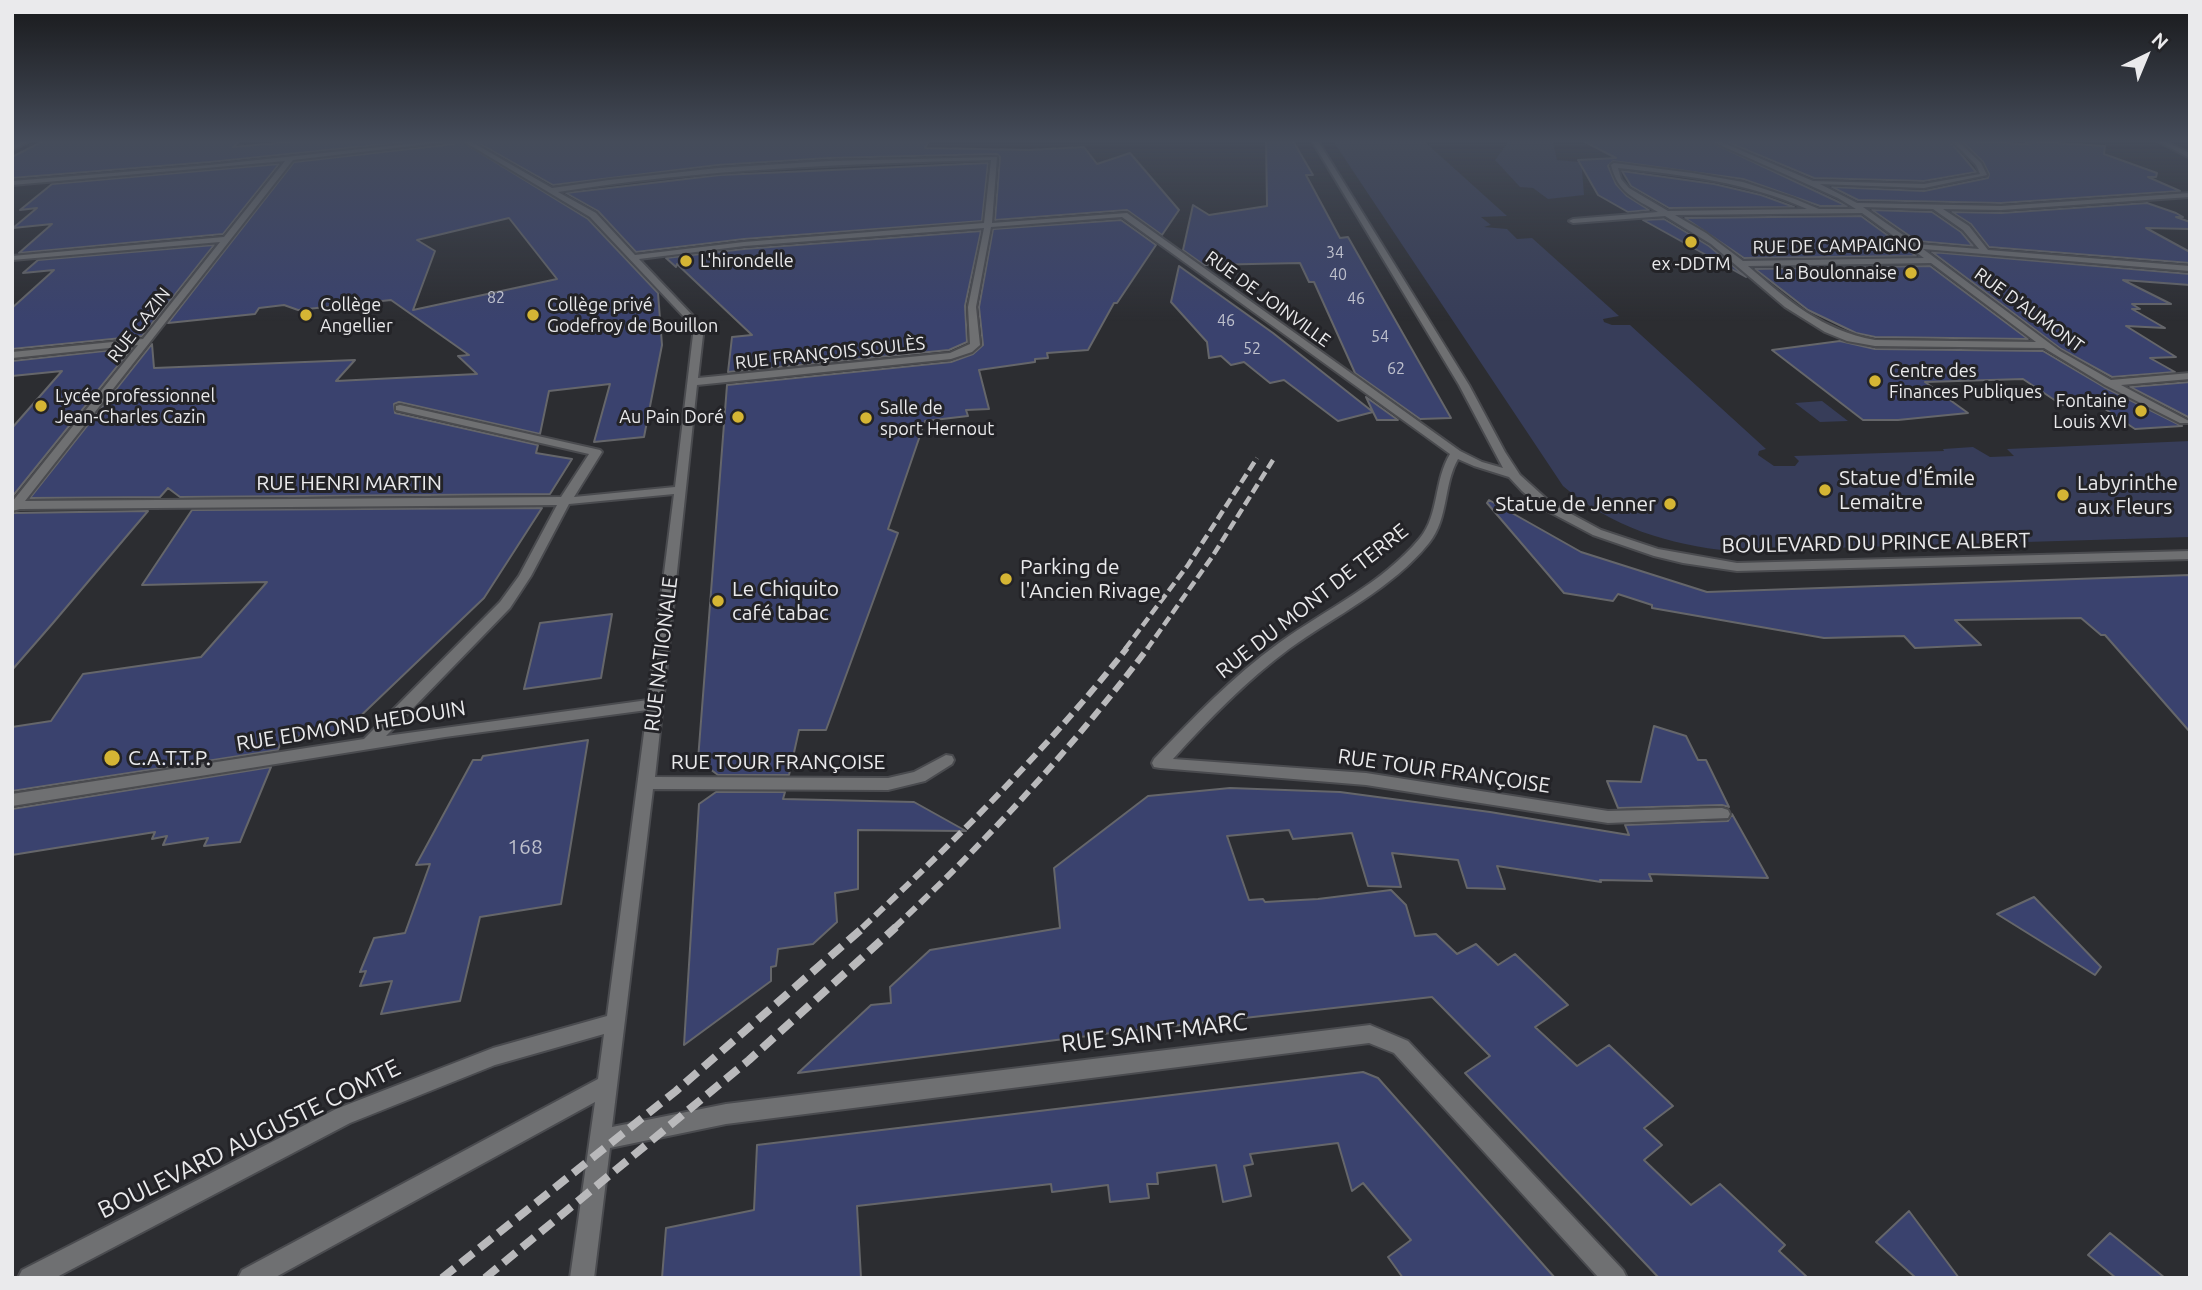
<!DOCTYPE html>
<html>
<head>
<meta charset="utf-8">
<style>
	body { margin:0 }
	#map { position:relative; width:2202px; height:1290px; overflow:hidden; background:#2c2d31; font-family:Ubuntu,sans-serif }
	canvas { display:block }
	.frame { position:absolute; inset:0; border:14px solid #eaeaec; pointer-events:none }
	.north { position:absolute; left:2111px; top:21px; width:70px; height:70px; -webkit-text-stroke:5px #232327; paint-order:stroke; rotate:43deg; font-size:19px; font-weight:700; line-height:28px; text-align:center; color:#eaeaec }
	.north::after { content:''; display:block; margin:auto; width:24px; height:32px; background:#eaeaec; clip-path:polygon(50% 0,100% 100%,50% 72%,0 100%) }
</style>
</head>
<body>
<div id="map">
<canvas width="2202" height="1290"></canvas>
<div class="frame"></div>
<div class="north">N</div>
</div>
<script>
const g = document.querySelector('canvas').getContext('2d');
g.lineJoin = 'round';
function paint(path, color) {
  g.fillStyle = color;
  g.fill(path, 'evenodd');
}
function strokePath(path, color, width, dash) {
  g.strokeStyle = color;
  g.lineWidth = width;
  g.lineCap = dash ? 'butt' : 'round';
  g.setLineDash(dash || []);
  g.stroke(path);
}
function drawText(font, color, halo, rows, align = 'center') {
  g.font = font + ' Ubuntu,sans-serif';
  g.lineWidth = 6;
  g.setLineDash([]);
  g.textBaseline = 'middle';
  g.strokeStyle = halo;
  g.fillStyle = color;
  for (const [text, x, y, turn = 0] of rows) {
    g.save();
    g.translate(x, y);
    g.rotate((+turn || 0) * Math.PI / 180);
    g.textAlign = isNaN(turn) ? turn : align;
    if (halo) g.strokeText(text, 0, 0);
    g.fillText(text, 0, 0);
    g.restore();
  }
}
paint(new Path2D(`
	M1333,141L1425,142L1507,216L1481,217L1491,225L1484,227L1507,229L1517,239L1532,238L1619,316L1603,319L1604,322L1612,325H1630L1766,449L1759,451L1758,455L1774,466H1795L1799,461L1794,456L1944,451L1943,449L1973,447L1990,457L2014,456L2007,449L2190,441V537L1731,551C1669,545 1611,527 1563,486Z
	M1509,141H1553L1557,160L1603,164L1604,170L1582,169L1584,195L1548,199L1533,188L1520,187L1495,160Z
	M1822,401L1848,421L1820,422L1795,403Z`), '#373d59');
const building = new Path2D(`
	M43,141H240L233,147L299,141H416L210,162L12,178V157Z
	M457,141H461L588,219L658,293L662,345L644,437L594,442L610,384L549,391L540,434L399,402L394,404L395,413L538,445L536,453L572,459L550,494L180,497L168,488L160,497L30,498L152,344L154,368L355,360L336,381L477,374L458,356L469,355L391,300L298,310L284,305L259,308L255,314L168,323L294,162L454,144ZM509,218L557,279L413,310L435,251L417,240Z
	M475,141H929L925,148L1029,150L1084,147L1097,164L1130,153L1179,210L1162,235L1127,210L995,220L1000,157L997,154L829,158L718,165L553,185Z
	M1266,141H1293L1313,175H1306L1340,238L1348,237L1451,418L1420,419L1355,373L1314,282H1309L1300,263L1204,265L1183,250L1193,205L1209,215L1267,206Z
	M1583,141H1709L1847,206H1820L1743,179L1613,161L1608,166L1616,184L1627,196L1649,210L1628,212L1598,195L1578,160L1616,158Z
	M1725,141H1950L1976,172L1924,181L1814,178Z
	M1962,141L2028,144L2025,141L2105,146L2104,154L2157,173L2156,177H2148L2180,191L2001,203L1858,200L1832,187L1924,191L1988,178L1989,174L1983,162Z
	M988,163L982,221L744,239L636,252L598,211L566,193L720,175Z
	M279,164L223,234L19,253L52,224L13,228L37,208L20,210L52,184Z
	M1622,171L1714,184L1761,195L1794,207L1669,208L1631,186Z
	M2147,203L2176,213L2183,217H2176L2190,222V229L2146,228L2190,252V263L1989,247L1971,224L1952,212L2001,213Z
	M1872,210L1932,212L1961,232L1973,246L1917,241Z
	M1861,216L1916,256L1744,258L1685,218Z
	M1664,219L1709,246L1746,277L1643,220Z
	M1121,220L1156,245L1117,303H1114L1088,350L1047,353L1048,358L1035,359V362L979,370L989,409L966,410L968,416L925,421L888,529L898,533L826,730H799L789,775H718L698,760L727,385L951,362L973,354L983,345L979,307L993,229Z
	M981,231L965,306L967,342L949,350L728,372L732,337L752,335L677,264L676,267L666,258L744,249Z
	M214,245L142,336L12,349V308L54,270L23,273L38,260Z
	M1932,252L2190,274V285L2123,280L2171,304H2132L2140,309H2132L2165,328L2126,326L2176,357L2150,358L2175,372L2112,377L2061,349Z
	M1179,266L1273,333L1373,412L1366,397L1398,420H1377L1373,412L1338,421L1284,380L1270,383L1244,362L1231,365L1221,356L1209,358L1207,342L1171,302Z
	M1930,266L2028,339L1875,337L1856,333L1808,310L1755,269Z
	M1840,341L1875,349L2043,351L2104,387L2182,426L2135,429L2093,401L2062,405L2023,379L1925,382L1968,413L1898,420H1863L1772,350Z
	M132,348L12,497V428L62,371L12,376V361Z
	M2190,382V418L2130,387Z
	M1489,500L1581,552L1707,592L2190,575V732L2105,635H2101L2081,618L1955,620L1981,645L1915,648L1904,636L1824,638L1652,608V605L1618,594L1613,601L1564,593L1487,503Z
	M542,508L484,598L350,726L340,731L282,739L278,750L12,791V727L51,721L83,674L201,657L267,582L142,585L192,510Z
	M148,511L53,623L12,670V513Z
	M612,614L601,678L524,689L540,623Z
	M1654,726L1686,736L1698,760H1706L1729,807L1722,805L1618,808L1607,781L1641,782Z
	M588,740L561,904L480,917L460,1001L381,1014L392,981L360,986L366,971L360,972L374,938L405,933L430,864L416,865L473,760H481L483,756Z
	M271,767L240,842L204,846L208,838L163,845L167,836L152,839L155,832L12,855V809Z
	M1230,788L1340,792L1490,812L1629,835L1625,825L1728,821L1732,814L1768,878L1649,874L1652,881L1600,880L1601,882L1497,866L1505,889L1467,888L1458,860L1392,853L1401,887L1368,886L1352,833L1293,839L1289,830L1227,836L1249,900L1263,899L1265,902L1318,899L1391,890L1406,905L1415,936L1436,934L1457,954L1476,944L1498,965L1515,954L1568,1005L1535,1027L1577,1066L1609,1045L1673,1106L1644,1128L1662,1145L1644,1160L1691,1205L1720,1184L1785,1245L1779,1251L1808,1278H1659L1465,1073L1490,1056L1432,997L1119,1032L798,1073L871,1005L891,1003L890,987L930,950L1060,928L1054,868L1148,796Z
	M716,792H785L783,799L914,802L966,831L858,830V889L835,893L837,922L813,944L778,949L776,966L771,967V981L684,1045L699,804Z
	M2034,897L2101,967L2095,975L1997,914Z
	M1363,1072L1378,1078L1555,1278H1403L1388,1257L1411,1240L1363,1183L1352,1191L1338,1143L1250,1154L1253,1164L1244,1166L1251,1196L1223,1202L1216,1165L1157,1173L1158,1184H1147L1149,1198L1110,1202L1108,1185L1052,1192L1051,1184L857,1206L861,1278H662L666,1228L754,1210L757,1145Z
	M1909,1211L1959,1278H1916L1876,1242Z
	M2110,1233L2165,1278H2116L2088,1255Z`);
paint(building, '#3a426e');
strokePath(building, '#65666a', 2);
const street = new Path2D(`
	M23,141H30L12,150V145Z
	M437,141H454L293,160L25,501L561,497L589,454L396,410V406L400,405L600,450L602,452L574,497L675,487L693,335L686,319L590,217L463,141H470L552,188L609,180L718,168L829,161L997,157L992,223L1127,213L1460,451L1482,462L1503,468L1459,385L1312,141H1318L1469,385L1505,452L1520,475L1551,503L1601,530L1658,549L1737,563L2190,551V559L1737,571L1683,563L1654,556L1593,535L1542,508L1522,491L1509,477L1474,466L1458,459C1443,485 1449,518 1429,543C1392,589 1336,615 1289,649C1246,681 1209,719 1173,759L1366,773L1608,811L1722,808L1728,810L1730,814L1728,818L1608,823L1366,785L1160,768L1154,767L1152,763L1154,759C1193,718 1233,676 1279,643C1326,609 1382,584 1420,538C1439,515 1434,480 1450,454L1122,217L991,227L976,307L980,345L972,352L951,359L697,385L655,777L888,778L914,772L946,755L952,756L954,760L952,764L925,781L888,790L653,789L612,1127L726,1104L1370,1025L1408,1041L1623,1270L1627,1278H1599L1394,1053L1369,1043L726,1124L610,1148L594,1278H570L595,1102L274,1278H238L242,1270L598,1079L604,1034L495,1065L350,1123L55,1278H18L22,1270L336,1109L493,1048L607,1016L647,710L445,737L12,806V794L364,739L500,602L519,576L557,505L20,509L12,511V502L138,345L12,358V352L143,339L220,242L12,260V256L224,237L285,161L12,185V181L210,165ZM991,160L984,223L744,242L635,255L596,213L558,192C702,169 846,164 991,160ZM984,228L968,307L970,344L950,353L698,378L703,335L695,318L639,259L744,246ZM674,494L648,700L386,736L510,608L531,576L569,504Z
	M1711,141H1719L1813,181L1924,184L1980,174L1976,165L1952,141H1958L1981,163L1987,175L1924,188L1820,184L1857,203L2001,206L2190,193V197L2001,210L1943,209L1969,226L1988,250L2190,266V271L1923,249L2060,351L2111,380L2190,373V379L2121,385L2189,421L2188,423H2180L2105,385L2044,348L1875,346L1847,341L1825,332L1785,307L1711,244L1665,216L1573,223L1569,221L1573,219L1658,212C1634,198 1618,193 1611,165L1614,163L1692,173L1743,182L1795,199L1819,209H1856L1838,198ZM1618,168C1683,175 1747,182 1807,209L1668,211L1629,188L1621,179ZM1863,207L1933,209L1963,230L1979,249L1916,244ZM1862,213L1924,258L1743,261L1706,233L1675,215ZM1931,263L2036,342L1875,340C1821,330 1789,301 1748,266Z
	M2157,141H2164L2190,153V158Z`);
strokePath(street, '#4a4b4f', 4);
paint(street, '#6f7072');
strokePath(new Path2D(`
	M1125,649L1188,565L1257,458
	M1147,649L1212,557L1273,460`), '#b9b9bb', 4.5, [10, 4.5]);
strokePath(new Path2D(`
	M862,928C956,840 1047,749 1127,648
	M894,928C986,842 1072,748 1148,648`), '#b9b9bb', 6, [12, 6]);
strokePath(new Path2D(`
	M442,1278L676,1091L864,927
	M485,1278L749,1060L896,927`), '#b9b9bb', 8, [16, 8]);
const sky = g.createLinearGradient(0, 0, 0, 321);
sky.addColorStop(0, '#18191b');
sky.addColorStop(0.44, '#454c5a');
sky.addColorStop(1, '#454c5a00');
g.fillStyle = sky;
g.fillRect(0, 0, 2202, 321);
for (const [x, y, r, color] of [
	[1691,242,7,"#d5b534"],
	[686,261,7,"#d5b534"],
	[1911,273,7,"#d5b534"],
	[306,315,7,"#d5b534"],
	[533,315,7,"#d5b534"],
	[1875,381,7,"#d5b534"],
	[41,406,7,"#d5b534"],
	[2141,411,7,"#d5b534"],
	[738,417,7,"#d5b534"],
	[866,418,7,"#d5b534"],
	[1825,490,7,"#d5b534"],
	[2063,495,7,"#d5b534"],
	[1670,504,7,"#d5b534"],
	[1006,579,7,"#d5b534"],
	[718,601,7,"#d5b534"],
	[112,758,9,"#d5b534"]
]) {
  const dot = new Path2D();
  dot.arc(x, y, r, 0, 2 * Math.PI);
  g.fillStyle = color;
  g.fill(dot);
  strokePath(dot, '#232327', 2.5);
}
drawText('16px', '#bec0cc', null, [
	["34",1335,253],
	["40",1338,275],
	["82",496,298],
	["46",1356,299],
	["46",1226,321],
	["54",1380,337],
	["52",1252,349],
	["62",1396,369]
]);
drawText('18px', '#eaeaec', '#232327', [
	["RUE DE CAMPAIGNO",1837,246,-1],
	["RUE DE JOINVILLE",1268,299,36],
	["RUE D'AUMONT",2029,310,36],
	["RUE CAZIN",139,325,-52],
	["RUE FRANÇOIS SOULÈS",830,353,-6]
]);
drawText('18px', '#eaeaec', '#232327', [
	["L'hirondelle",700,261],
	["ex -DDTM",1691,264,"center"],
	["La Boulonnaise",1897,273,"right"],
	["Collège",320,305],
	["Angellier",320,326],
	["Collège privé",547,305],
	["Godefroy de Bouillon",547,326],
	["Centre des",1889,371],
	["Finances Publiques",1889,392],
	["Lycée professionnel",55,396],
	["Jean-Charles Cazin",55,417],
	["Fontaine",2127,401,"right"],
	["Louis XVI",2127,422,"right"],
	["Salle de",880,408],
	["sport Hernout",880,429],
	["Au Pain Doré",724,417,"right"]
], 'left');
drawText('21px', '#eaeaec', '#232327', [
	["Statue d'Émile",1839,478],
	["Lemaitre",1839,502],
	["Labyrinthe",2077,483],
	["aux Fleurs",2077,507],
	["Statue de Jenner",1656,504,"right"],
	["Parking de",1020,567],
	["l'Ancien Rivage",1020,591],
	["Le Chiquito",732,589],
	["café tabac",732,613],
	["C.A.T.T.P.",128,758]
], 'left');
drawText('21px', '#eaeaec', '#232327', [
	["RUE HENRI MARTIN",349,483],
	["BOULEVARD DU PRINCE ALBERT",1876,543,-1],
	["RUE DU MONT DE TERRE",1312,601,-38],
	["RUE NATIONALE",661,654,-83],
	["RUE EDMOND HEDOUIN",351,726,-9],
	["RUE TOUR FRANÇOISE",778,762],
	["RUE TOUR FRANÇOISE",1444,771,8]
]);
drawText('21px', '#bec0cc', null, [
	["168",525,847]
]);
drawText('24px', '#eaeaec', '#232327', [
	["RUE SAINT-MARC",1154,1033,-7],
	["BOULEVARD AUGUSTE COMTE",249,1139,-26]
]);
</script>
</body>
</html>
